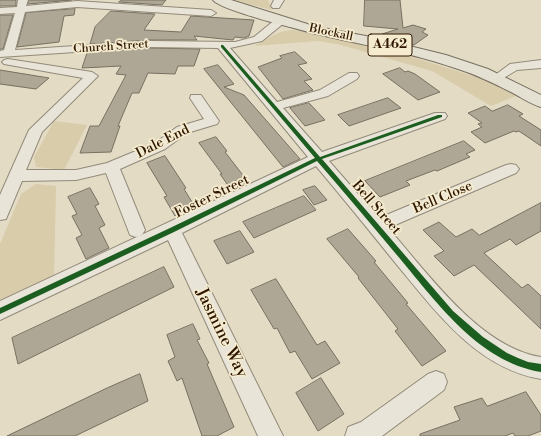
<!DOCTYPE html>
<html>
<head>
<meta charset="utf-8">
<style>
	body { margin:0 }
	canvas { display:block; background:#e3dbc3 }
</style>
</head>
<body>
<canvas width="541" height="436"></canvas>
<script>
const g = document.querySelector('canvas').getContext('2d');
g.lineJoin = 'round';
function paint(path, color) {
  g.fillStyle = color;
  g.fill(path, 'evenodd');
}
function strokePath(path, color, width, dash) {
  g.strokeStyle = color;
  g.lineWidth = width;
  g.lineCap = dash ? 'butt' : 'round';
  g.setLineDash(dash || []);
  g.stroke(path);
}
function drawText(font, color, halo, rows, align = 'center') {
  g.font = font + ' "Libre Bodoni",serif';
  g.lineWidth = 3.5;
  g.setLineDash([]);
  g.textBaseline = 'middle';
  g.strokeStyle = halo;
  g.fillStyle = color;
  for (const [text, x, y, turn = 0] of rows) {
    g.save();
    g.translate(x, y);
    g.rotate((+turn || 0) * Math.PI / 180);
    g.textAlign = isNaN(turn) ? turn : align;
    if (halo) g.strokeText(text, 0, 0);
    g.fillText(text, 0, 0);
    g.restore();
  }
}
paint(new Path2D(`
	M232,0H268L272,10Z
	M292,30L368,43L489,81L516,96L491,106L432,71L341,45L318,41L254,46C267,39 277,31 292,30Z
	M54,121L87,125L64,170L36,167L34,157Z
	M36,184L56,186L54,279L0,304V244L21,194Z`), '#d8ccab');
const building = new Path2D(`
	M0,0H16V6H0Z
	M29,0H72L28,4Z
	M122,0H166L162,5L119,2Z
	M365,0H400L403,28L413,25L426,29L422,32L428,35L414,45L382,34L398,29L364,26Z
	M75,9L74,15L64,16L59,42L17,47L26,13Z
	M111,11L155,14L144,30L181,32L191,16L254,20L249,36L244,38L235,37L233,40L194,36L197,40H150L90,44L95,27Z
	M0,15H13L3,49H0Z
	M150,48L200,49L194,66H178L175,74L148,73L139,93H132L118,126H120L111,152L80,153L90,126H99L126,75L116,74L121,66L82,68L87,53Z
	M295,52L307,63L298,65L312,79L304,81L313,90L283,99L258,67L282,58L280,56Z
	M218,65L234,84L224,87L244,95L300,159L283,167L204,69Z
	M400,68L405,72L408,71L415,74L440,92L418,100L383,74Z
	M0,70L49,78L36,89L0,84Z
	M388,98L401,108L349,126L338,115Z
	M309,103L325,120L305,126L290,108Z
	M508,105L523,114L519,116L541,130V146L519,131L516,132L514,131L485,143L471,132L482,127L478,124L482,123L468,113L485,106L492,111Z
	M216,137L227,151L225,152L249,183L232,191L220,174H222L199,143Z
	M464,141L475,150L466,154L470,157L437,171L435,170L406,181L410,185L380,197L365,181Z
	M165,156L186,188L184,189L195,207L175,216L164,197L167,196L147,163Z
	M315,186L327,200L314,205L303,190Z
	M90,188L99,204L95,206L105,225L99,228L109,248L86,259L76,238L82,235L72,216L77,214L68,197Z
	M304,196L316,210L254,238L243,222Z
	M541,203V231L516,245L510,239L484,253L522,288L528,284L541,296V329L474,265L454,276L434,256L444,251L423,230L439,222L456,237L472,229L479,235Z
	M348,229L376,261L374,262L408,303L406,304L446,351L422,366L395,331L398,329L358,278L359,277L327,239Z
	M240,231L254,252L227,264L214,241Z
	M164,267L174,287L18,364L12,338Z
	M276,279L317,345L325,341L340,363L312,379L295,351L290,353L277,328L274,329L251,290Z
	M193,324L200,339L197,340L209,363L207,364L234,427L217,436H202L182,378L177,381L168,361L175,357L167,335Z
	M140,374L148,401L75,436H7L107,388Z
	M321,378L344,414L318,431L296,393Z
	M526,392L541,415V431L528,436H515L513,433L505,436H420V434L460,420L454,407L482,398L487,406Z`);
paint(building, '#aea795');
strokePath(building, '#787061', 1);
const minor = new Path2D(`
	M18,0H28L26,6L77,1L211,10L216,13L211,16L77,7L25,12L15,50L150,41L235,42L254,37L276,19H284L285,21L284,23L262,41L230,48L277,102L320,90L349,73H357L359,76L357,79L328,96L283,108L322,152L435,113H445L447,116L445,119L329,161L379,218L506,165L511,164L516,165L519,169L516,173L388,228C428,273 479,347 541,357V379C475,368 433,308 393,260C368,229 342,197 316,166L182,233L283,436H258L168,240L0,320V301L308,157L218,48L150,47L0,57V51L4,50L15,13L0,14V8L17,7Z
	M274,0H284L279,8H273L271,6Z
	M8,59L92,72L98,76L42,132L26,170H76L107,163L155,143L177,127L204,119L190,98L191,95H201L219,121L217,124L187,133L165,149L120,169L145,230L142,235L136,237L130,235L106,173L76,180L22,181L6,219L0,220V195L29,130L83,78L4,64L2,62L4,60Z
	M541,60V68L517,70L497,82L491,78L510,64Z
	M436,371L444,374L447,382L444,390L382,436H345L348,427L361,422L428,374Z`);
const major = new Path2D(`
	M213,0H231L317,27L377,38L446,55L488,69L541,95V107C530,104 521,97 511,92C493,83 475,74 455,68C401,49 345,43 290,27C277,24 218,8 213,0Z`);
strokePath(minor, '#928a7a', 2);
strokePath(major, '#787061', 2);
paint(minor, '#e8e4d8');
paint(major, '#e4e0d2');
paint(new Path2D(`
	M221,45H223L320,157L438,115H442V117L322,159L453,311L483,337L507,353L518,358L528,362L541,364V372C478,362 435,300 396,254C370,223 344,192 317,161L174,232L0,314V308L170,228L315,158L221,47Z`), '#1b5e20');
drawText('12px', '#301701', '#f5ecd0', [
	["Blockall",331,33,12],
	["Church Street",111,47,-4]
]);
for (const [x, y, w] of [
	[390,45,44]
]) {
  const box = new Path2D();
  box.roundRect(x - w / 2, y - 11, w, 22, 3);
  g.fillStyle = '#f5ecd0';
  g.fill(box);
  strokePath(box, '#301701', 1);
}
drawText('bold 13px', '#301701', null, [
	["A462",390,45]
]);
drawText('14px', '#301701', '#f5ecd0', [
	["Dale End",163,142,-27],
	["Foster Street",212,197,-26],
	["Bell Close",443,198,-23],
	["Bell Street",376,208,49]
]);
drawText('17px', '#301701', '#f5ecd0', [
	["Jasmine Way",221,333,64]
]);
</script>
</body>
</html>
